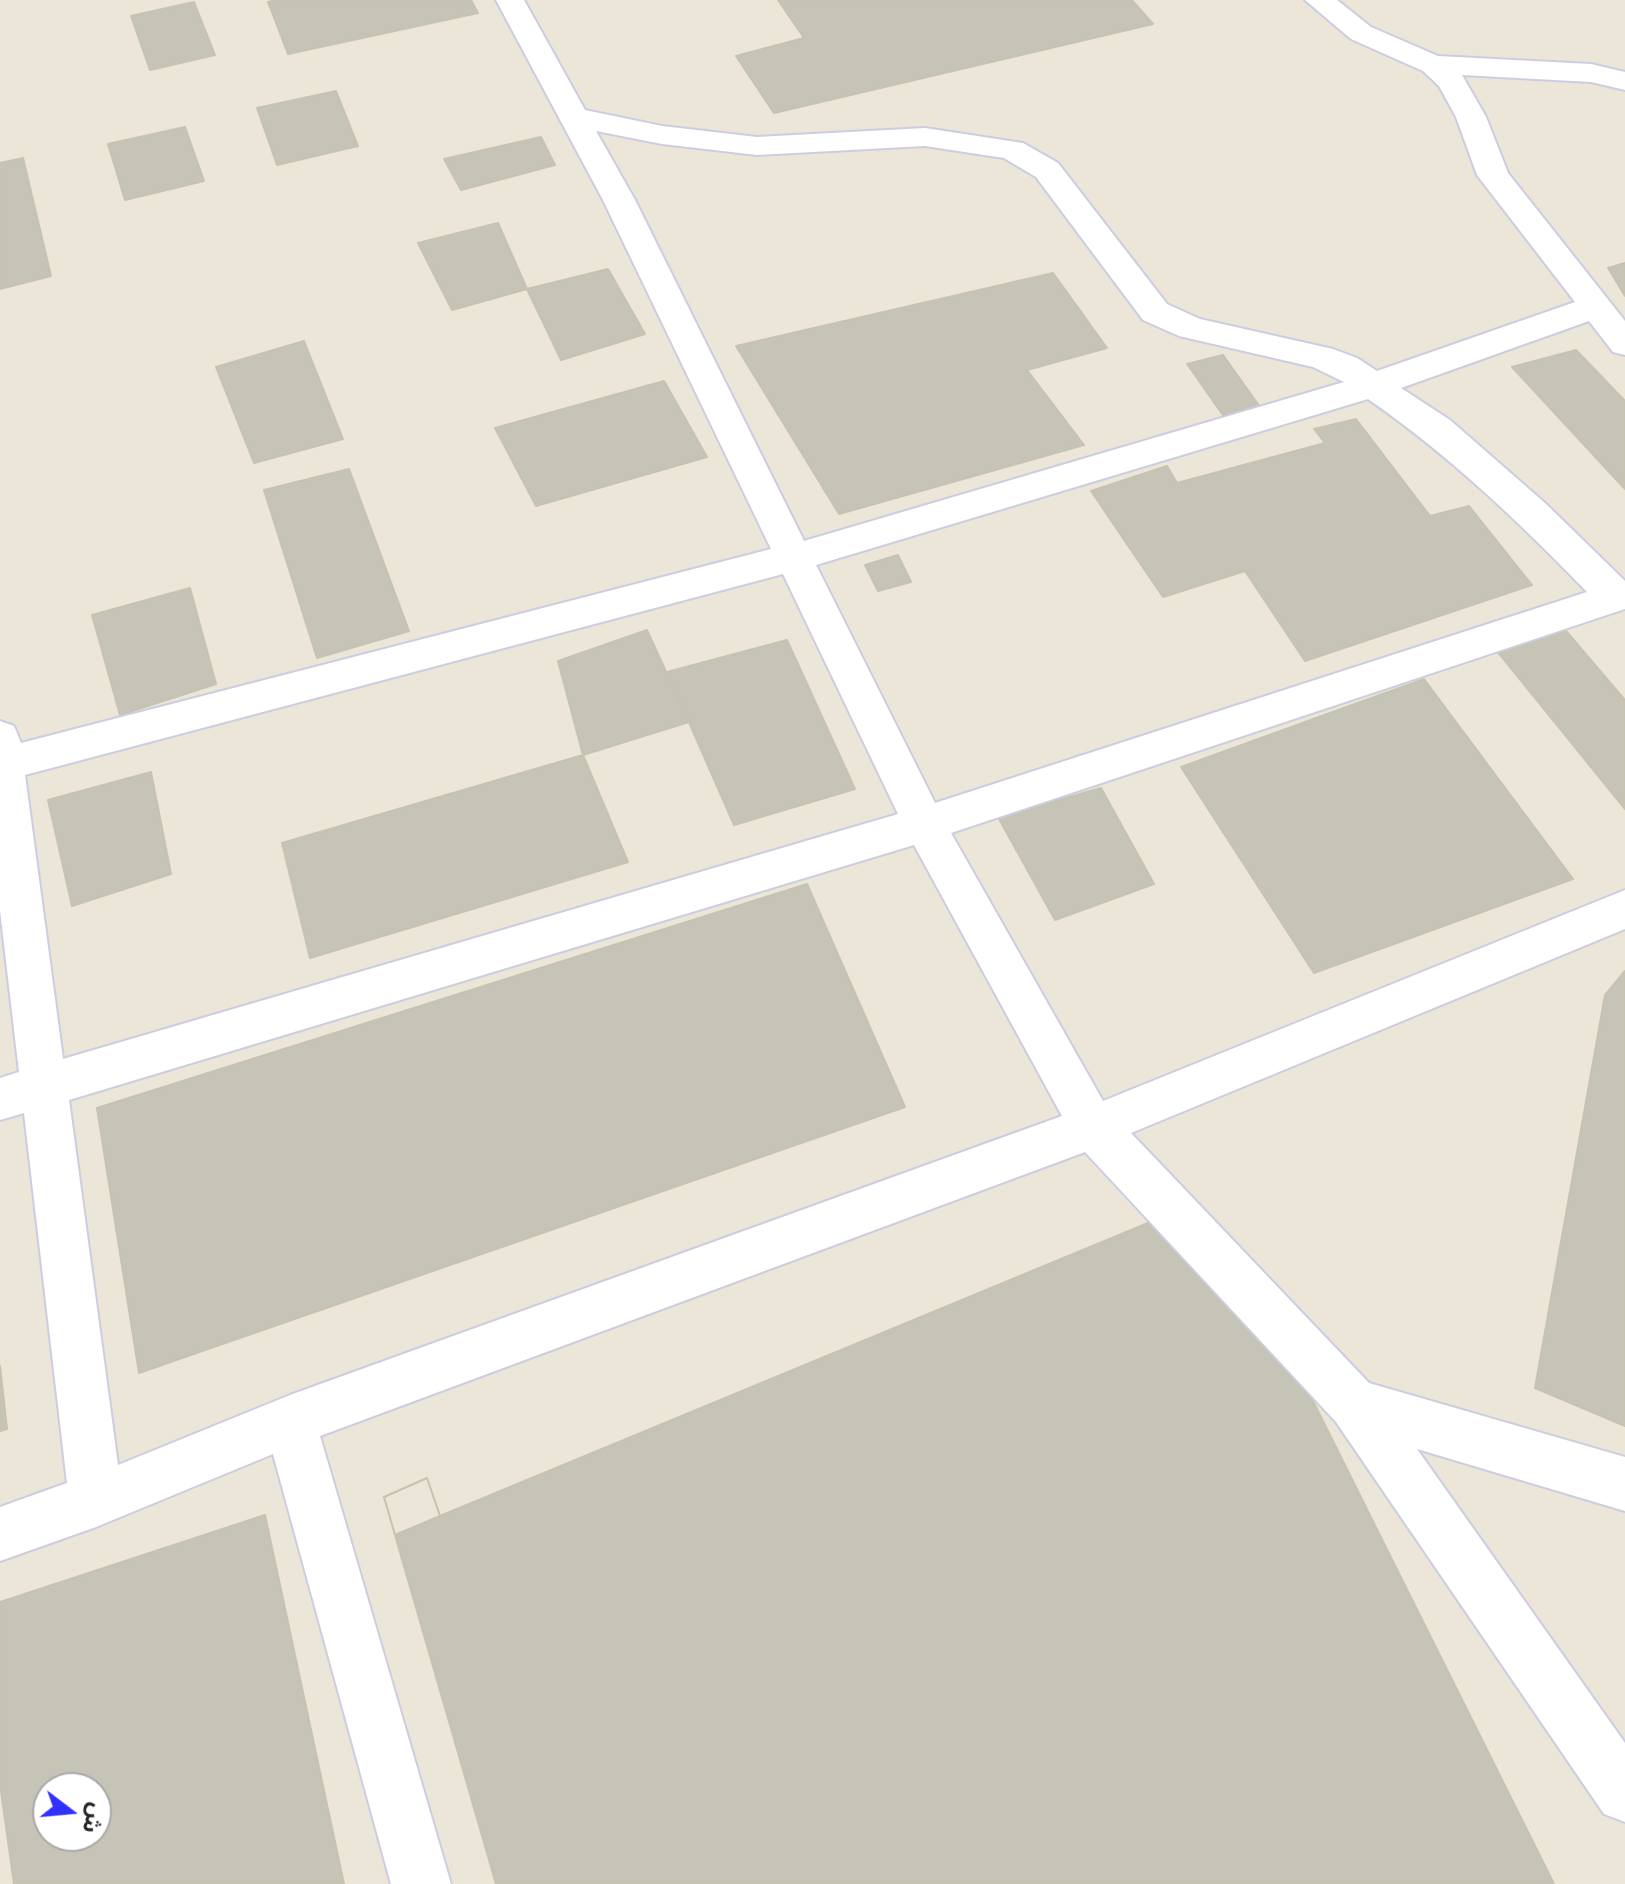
<!DOCTYPE html>
<html>
<head>
<meta charset="utf-8">
<style>
	body { margin:0 }
	#map { position:relative; width:1625px; height:1884px; overflow:hidden; background:#ebe6d7; font-family:Cabin,"Noto Sans Arabic",sans-serif }
	canvas { display:block }
	.north { position:absolute; left:32px; top:1772px; width:80px; height:80px; box-sizing:border-box; background:#fff; border:2px solid #a9a9a9; border-radius:50%; rotate:106deg; font-size:22px; font-weight:700; line-height:32px; text-align:center; color:#272727 }
	.north::after { content:''; display:block; margin:auto; width:28px; height:36px; background:#3131ff; clip-path:polygon(50% 0,100% 100%,50% 72%,0 100%) }
</style>
</head>
<body>
<div id="map">
<canvas width="1625" height="1884"></canvas>
<div class="north">ش</div>
</div>
<script>
const g = document.querySelector('canvas').getContext('2d');
g.lineJoin = 'round';
function paint(path, color) {
  g.fillStyle = color;
  g.fill(path, 'evenodd');
}
function strokePath(path, color, width, dash) {
  g.strokeStyle = color;
  g.lineWidth = width;
  g.lineCap = dash ? 'butt' : 'round';
  g.setLineDash(dash || []);
  g.stroke(path);
}
const building = new Path2D(`
	M276,0H471L478,13L288,54L268,2Z
	M778,0H1132L1153,24L774,113L736,56L804,38Z
	M194,2L215,55L150,70L131,16Z
	M336,91L358,146L277,165L257,108Z
	M185,127L204,181L125,200L108,144Z
	M541,137L555,165L461,190L444,159Z
	M23,158L51,276L0,289V163Z
	M498,223L527,289L452,310L418,243Z
	M1625,263V296L1608,268Z
	M608,269L645,334L561,360L527,289Z
	M1053,273L1107,348L1027,370L1084,445L839,514L736,346Z
	M304,341L343,439L254,463L216,367Z
	M1576,350L1625,401V489L1512,367Z
	M1223,355L1260,407L1225,418L1187,364Z
	M664,381L707,457L536,506L495,428Z
	M1356,419L1430,516L1469,506L1532,585L1305,661L1245,571L1163,597L1091,491L1167,466L1177,483L1325,443L1314,429Z
	M349,469L409,631L317,658L264,490Z
	M898,555L911,582L878,591L865,565Z
	M190,588L216,684L120,715L92,615Z
	M1560,624L1625,700V809L1493,646Z
	M647,630L689,722L583,755L558,661Z
	M787,640L855,789L734,825L667,672Z
	M1424,679L1573,879L1314,973L1181,767Z
	M583,755L628,862L310,958L282,843Z
	M151,772L171,874L72,906L48,800Z
	M1101,788L1154,884L1055,920L998,817Z
	M807,884L905,1107L139,1373L97,1108Z
	M1625,971V1426L1535,1388L1605,995Z
	M1148,1223L1187,1233L1294,1363L1554,1884H496L384,1497L427,1478L440,1516Z
	M0,1366L7,1429L0,1431Z
	M427,1478L440,1516L395,1535L384,1497Z
	M265,1515L344,1884H14L0,1784V1602ZM48,1788H96V1836H48Z`);
paint(building, '#c6c3b7');
strokePath(building, '#c6c3b1', 2);
const minor = new Path2D(`
	M496,0H524L585,110L662,126L757,137L925,128L1023,143L1058,163L1167,304L1200,319L1333,349L1357,358L1377,371L1575,302L1477,175L1456,117L1439,86L1423,71L1351,39L1305,0H1337L1371,27L1438,56L1591,64L1625,72V90L1591,82L1462,75L1486,117L1508,173L1625,321V355L1613,352L1589,321L1401,388L1450,420L1545,503L1625,581V609L951,833L1103,1101L1625,890V929L1131,1133L1369,1383L1625,1457V1511L1417,1449L1625,1743V1822L1604,1814L1336,1422L1085,1152L320,1436L451,1884H391L273,1454L96,1527L0,1561V1507L67,1483L24,1113L0,1120V1078L19,1072L0,910V721L14,726L21,743L771,549L603,200ZM596,131L662,144L757,155L925,146L1004,158L1036,177L1143,320L1179,336L1313,367L1344,382L804,541L635,200ZM1368,399C1449,455 1518,521 1587,592L935,803L816,565ZM783,574L898,814L63,1059L25,775ZM914,845L1062,1116L290,1395L118,1465L69,1100Z`);
strokePath(minor, '#cdcde2', 4);
paint(minor, '#fff');
</script>
</body>
</html>
